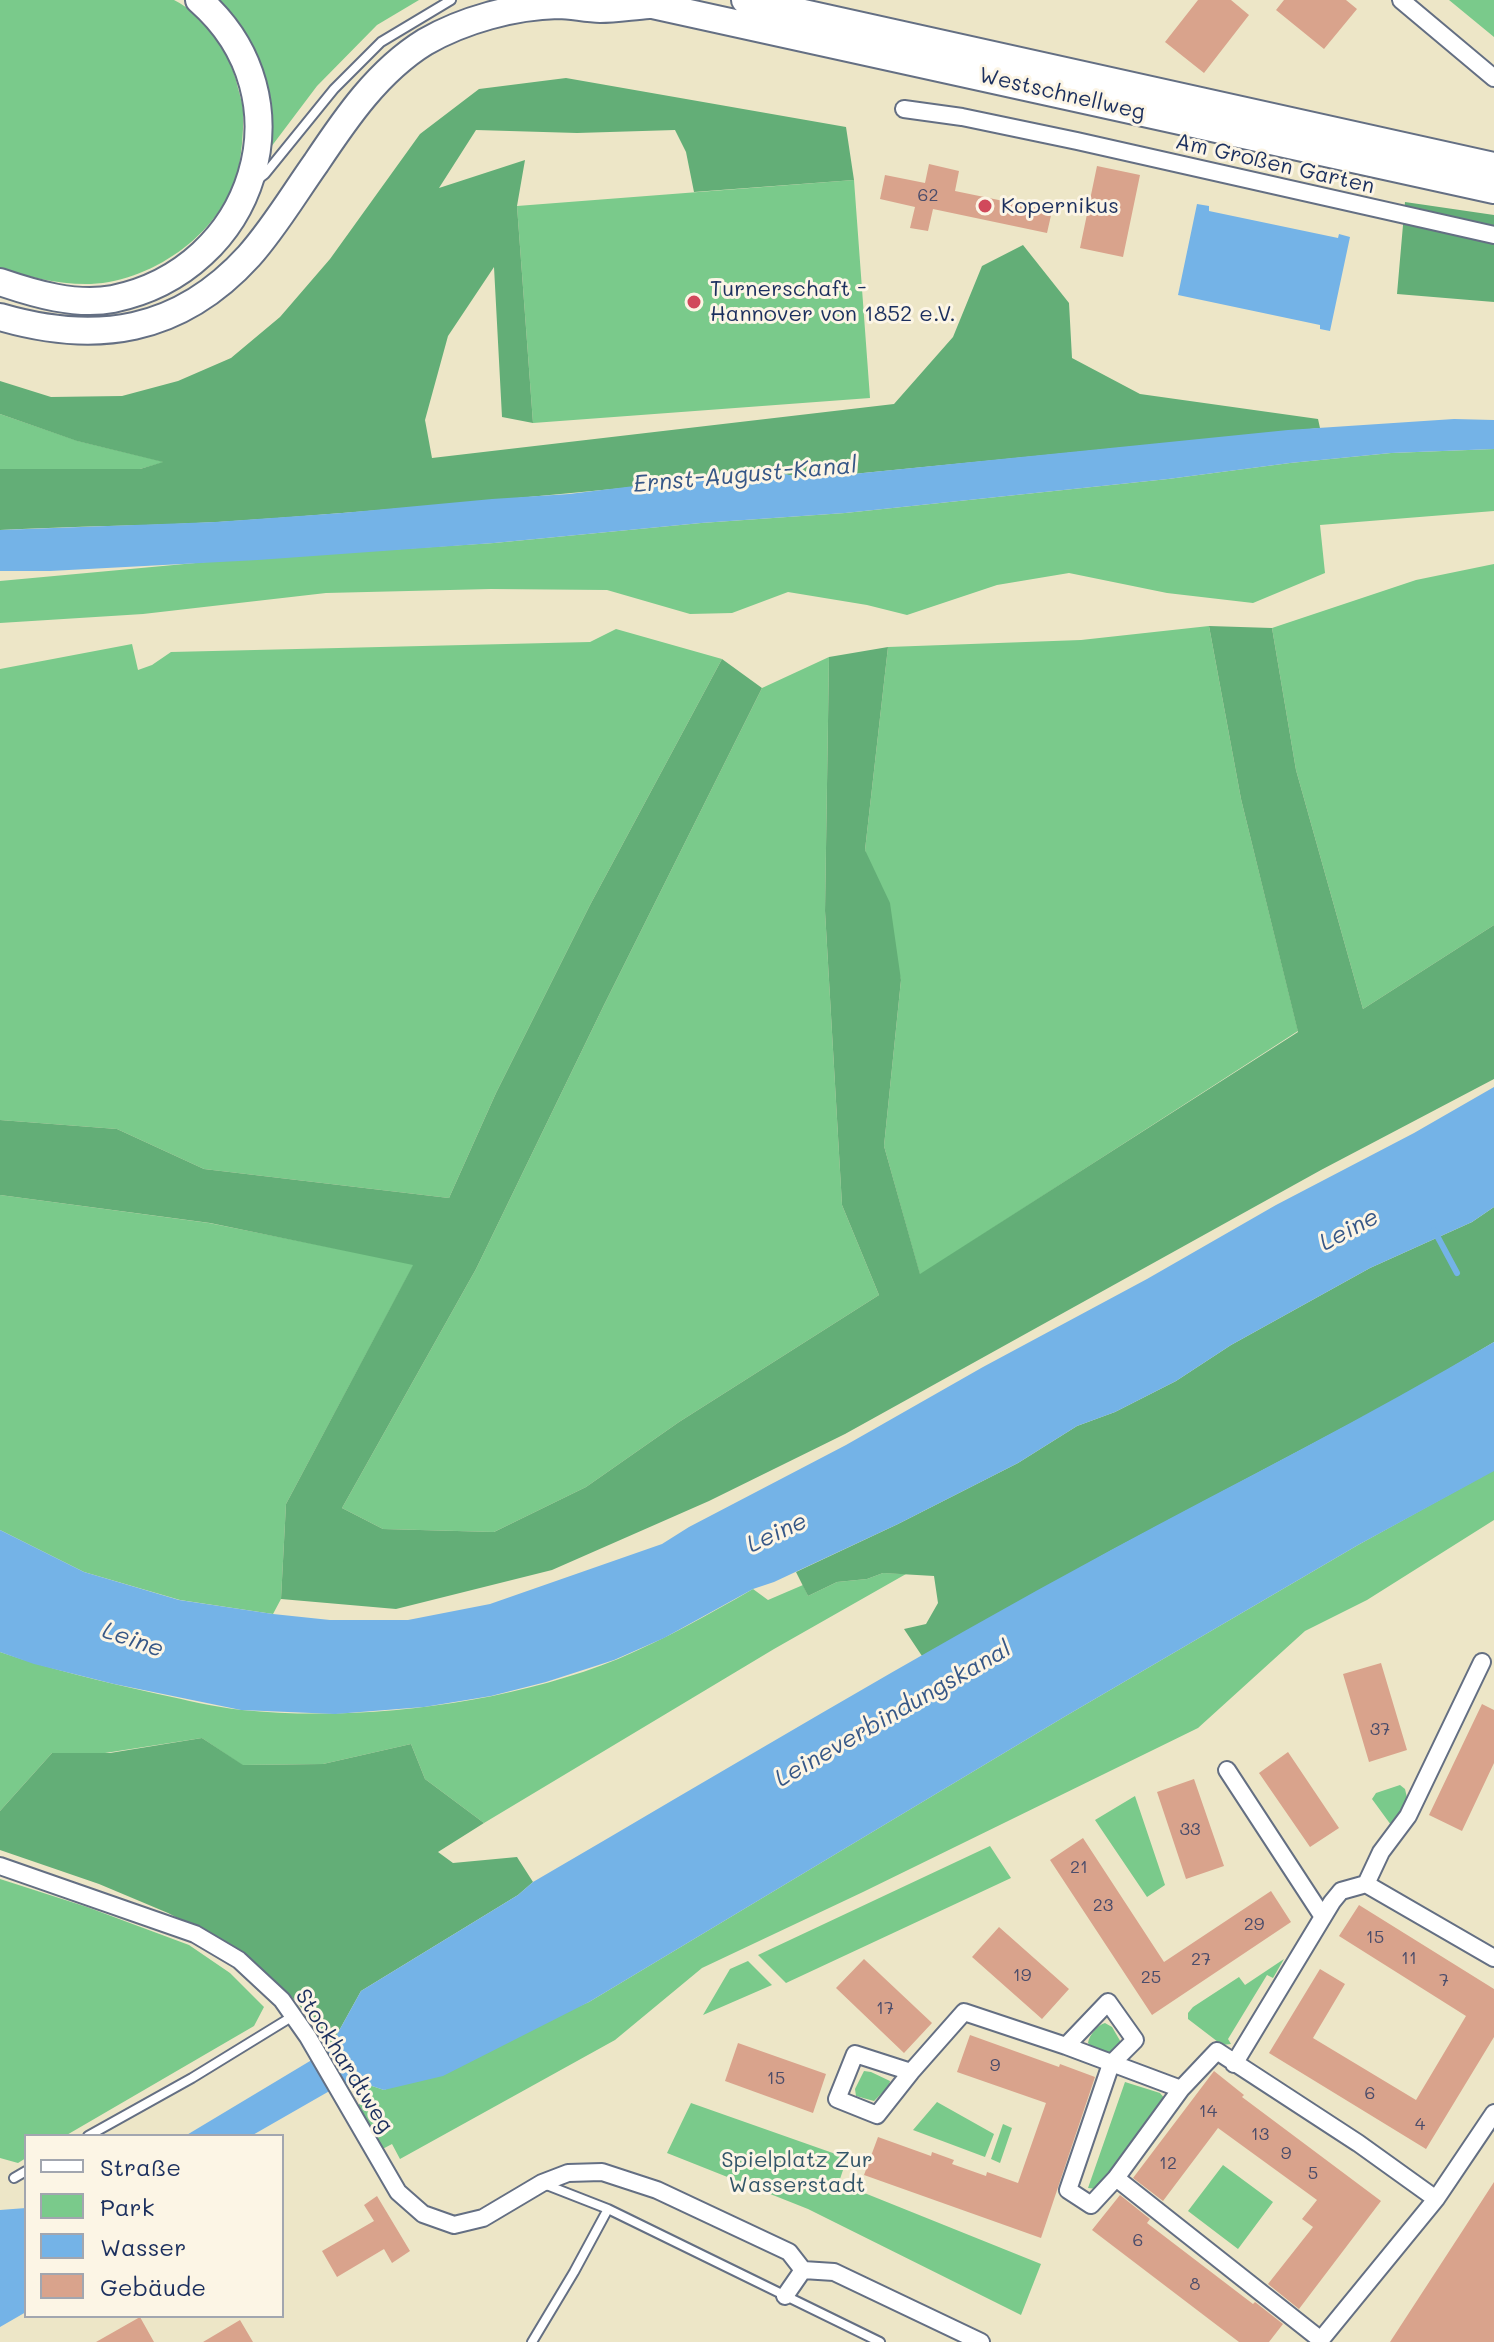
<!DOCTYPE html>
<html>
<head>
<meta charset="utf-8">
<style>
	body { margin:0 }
	#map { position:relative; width:1494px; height:2342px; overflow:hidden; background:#ede6c7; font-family:Mali,sans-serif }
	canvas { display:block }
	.legend { position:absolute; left:24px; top:2134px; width:260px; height:184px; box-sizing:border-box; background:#fcf5e5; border:2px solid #a2a6af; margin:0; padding:10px 14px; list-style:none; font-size:24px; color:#1b2f5e }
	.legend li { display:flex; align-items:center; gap:16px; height:40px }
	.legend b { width:40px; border:2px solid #a2a6af }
</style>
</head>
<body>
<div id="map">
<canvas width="1494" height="2342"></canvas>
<ul class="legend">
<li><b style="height:10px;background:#fff"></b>Straße</li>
<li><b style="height:22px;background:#7aca8b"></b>Park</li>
<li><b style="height:22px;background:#74b3e7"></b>Wasser</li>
<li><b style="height:22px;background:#d9a38c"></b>Gebäude</li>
</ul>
</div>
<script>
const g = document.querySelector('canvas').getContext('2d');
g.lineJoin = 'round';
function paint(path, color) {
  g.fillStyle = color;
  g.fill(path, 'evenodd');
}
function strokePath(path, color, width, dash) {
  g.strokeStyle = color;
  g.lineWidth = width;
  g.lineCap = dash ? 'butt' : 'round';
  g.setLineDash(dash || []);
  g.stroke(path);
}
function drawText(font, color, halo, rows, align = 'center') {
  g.font = font + ' Mali,sans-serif';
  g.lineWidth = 6;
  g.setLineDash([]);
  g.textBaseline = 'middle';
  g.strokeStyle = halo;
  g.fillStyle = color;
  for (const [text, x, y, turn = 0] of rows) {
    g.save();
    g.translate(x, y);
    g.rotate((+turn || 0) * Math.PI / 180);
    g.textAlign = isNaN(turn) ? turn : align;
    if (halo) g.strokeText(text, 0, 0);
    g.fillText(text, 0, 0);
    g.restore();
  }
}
paint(new Path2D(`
	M0,0H174C204,15 227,48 236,80C238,90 242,100 243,110C244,124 242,151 239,165C226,230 155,281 91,284C61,285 28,277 0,268Z
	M219,0H419L377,25L317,86L268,151C269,135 274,115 271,100C265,66 243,23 219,0Z
	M1449,0H1494V37Z
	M854,180L870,398L533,423L517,206Z
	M0,414L78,441L165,462L140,469H0Z
	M1494,449V511L1320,525L1325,573L1253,603L1167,593L1069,573L997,585L907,615L867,605L788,592L732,613L690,614L607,590L491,589L326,593L143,614L0,623V581L217,561L494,543L701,523L845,513L1168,479L1290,463L1391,453Z
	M1494,564V925L1363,1009L1296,770L1272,628L1416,580Z
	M1209,626L1241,799L1298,1031L920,1275L884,1146L901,980L865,850L888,647L1081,640Z
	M616,629L722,659L590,905L496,1093L449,1198L204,1169L117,1129L0,1120V669L132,644L138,670L152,665L171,652L590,642Z
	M829,657L825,911L842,1205L879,1295L679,1422L586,1487L494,1532L383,1529L342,1508L476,1269L604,1005L762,688Z
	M0,1195L209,1223L414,1264L286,1504L281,1599L273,1614L180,1600L84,1572L0,1530Z
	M1494,1470V1520L1367,1600L1305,1631L1198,1728L863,1892L702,1968L615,2040L400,2159L392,2144L375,2153L356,2121L363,2083L384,2090L589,2002L1064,1717L1358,1545Z
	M883,1573L906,1574L774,1649L484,1823L425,1779L411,1744L323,1764L242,1765L202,1738L105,1753H52L0,1811V1652C52,1670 105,1682 158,1694C186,1700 214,1707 242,1710C360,1722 507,1704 618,1659C665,1639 708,1615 753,1589L768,1600L803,1585L808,1596L837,1582L867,1579Z
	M1400,1785L1405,1789L1408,1802L1396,1824L1391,1825L1372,1799L1376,1793Z
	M1135,1796L1165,1885L1147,1897L1095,1820Z
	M990,1846L1011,1878L786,1983L758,1955Z
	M0,1879L87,1907L189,1945L230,1973L264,2007L254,2026L65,2136H26V2158L18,2163L0,2158Z
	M1284,1959L1273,1978L1267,1975L1228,2039L1231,2044L1222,2045L1188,2019V2013L1193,2007L1239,1977L1245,1985Z
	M748,1961L772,1985L703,2015L730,1969Z
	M1105,2023L1112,2027L1122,2044L1113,2056L1094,2049L1088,2043C1089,2035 1098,2025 1105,2023Z
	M864,2071L871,2072L890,2081L889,2086L874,2101L856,2096L855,2089Z
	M1125,2082L1160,2093L1166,2100L1105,2185L1097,2189L1088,2188Z
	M937,2102L994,2134L985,2157L913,2130Z
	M691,2103L847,2158L840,2179L847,2186L1041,2264L1021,2315L808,2209L667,2153Z
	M1003,2124L1012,2128L1000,2163L991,2159Z
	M1223,2165L1273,2202L1238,2249L1188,2211Z`), '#7aca8b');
paint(new Path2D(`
	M566,78L846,127L854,180L694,192L686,152L675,130L577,133L476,130L439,188L525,160L517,206L533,423L502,417L494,267L448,336L425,420L432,458L894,404L953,337L982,266L1023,245L1069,303L1072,358L1140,394L1318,419L1320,428L843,475L799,477L779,473C592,491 405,510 218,522C145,526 73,526 0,530V469H140L163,462L77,441L0,414V381L51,397L122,396L178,381L231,358L280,317L330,259L420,134L479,89Z
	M1405,202L1494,215V302L1397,294Z
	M1209,626L1272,628L1296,770L1363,1009L1494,925V1079L1321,1170L845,1434L709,1501L552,1570L396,1609L281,1599L286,1504L413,1265L210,1223L0,1195V1120L117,1129L204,1169L449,1198L496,1093L590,905L722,659L762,688L604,1005L476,1269L342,1508L383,1529L494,1532L586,1487L679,1422L879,1295L842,1205L825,911L829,657L888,647L865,850L890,903L901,980L884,1146L920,1274L1298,1032L1241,799Z
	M1494,1207V1342L1412,1391L1112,1550L922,1656L904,1629L926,1624L938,1603L934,1576L883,1573L867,1579L837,1582L808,1596L796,1572L898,1524L1018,1463L1077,1426L1115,1412L1176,1381L1231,1345L1370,1268L1472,1222Z
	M202,1738L243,1765L323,1764L411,1744L425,1779L484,1823L438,1852L453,1863L517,1857L533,1882L518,1895L361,1991L330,2047L297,2002L243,1952L168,1913L99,1884L0,1850V1811L52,1753H110Z`), '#63ae77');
paint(new Path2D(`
	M1197,204L1209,206V211L1338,238L1339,234L1350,237L1330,331L1320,329V325L1178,295Z
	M1454,419L1494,420V449L1391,453L1290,463L1168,479L845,513L701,523L494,543L258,560L50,571H0V530L215,522L342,513L492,499L569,494L708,477L779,473L799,477L843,475L1288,430Z
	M1494,1087V1207L1472,1222L1370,1268L1231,1345L1176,1381L1115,1412L1077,1426L1018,1463L898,1524L774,1582L753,1589L664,1638L614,1660L546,1682L491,1696L424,1707L335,1714L241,1710L114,1684L34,1664L0,1652V1530L84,1572L179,1600L273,1614L330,1620H408L490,1604L662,1544L689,1527L846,1445L983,1367L1147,1279L1276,1205L1414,1133Z
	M1494,1342V1471L1358,1545L1064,1717L589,2002L443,2076L384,2090L363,2083L333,2089L251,2136H185L315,2058L330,2047L361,1991L518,1895L533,1882C725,1770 915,1656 1111,1550C1239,1481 1369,1416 1494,1342Z
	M26,2208V2312L0,2327V2210Z`), '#74b3e7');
strokePath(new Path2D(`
	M1434,1230L1457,1273`), '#74b3e7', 6);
paint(new Path2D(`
	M1198,0H1231L1249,15L1204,73L1165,42Z
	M1284,0H1346L1357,9L1324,49L1276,10Z
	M929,164L959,171L955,191L1052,211L1047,233L933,209L928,231L910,228L915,207L880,199L885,175L925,183Z
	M1097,166L1140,175L1123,257L1080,248Z
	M1381,1663L1407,1750L1369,1762L1343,1674Z
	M1482,1704L1494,1710V1763L1462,1831L1429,1815Z
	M1288,1752L1339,1828L1310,1847L1259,1773Z
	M1194,1779L1224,1866L1186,1879L1157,1792Z
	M1083,1838L1164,1962L1271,1891L1291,1922L1152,2015L1050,1860Z
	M1359,1905L1494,1989V2037L1426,2149L1269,2053L1320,1969L1345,1984L1313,2038L1416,2100L1466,2016L1339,1936Z
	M999,1927L1069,1989L1042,2019L972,1957Z
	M864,1959L932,2023L904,2053L836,1988Z
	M970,2035L1059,2067L1060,2064L1095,2077L1041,2238L864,2175L878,2137L931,2156L932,2152L954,2160L952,2164L986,2176L987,2172L1018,2183L1046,2103L957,2072Z
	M738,2043L826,2074L813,2113L725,2081Z
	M1214,2071L1244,2095L1242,2097L1381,2201L1299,2309L1268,2284L1313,2227L1302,2219L1317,2200L1218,2128L1163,2201L1133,2178Z
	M1494,2182V2342H1390L1463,2230Z
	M1120,2195L1150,2219L1147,2223L1253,2304L1255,2302L1283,2324L1269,2342H1239L1092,2230Z
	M377,2196L410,2251L392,2263L384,2249L337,2277L322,2251L374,2221L364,2205Z
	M140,2317L154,2342H96Z
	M240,2320L253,2342H203Z`), '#d9a38c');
const service = new Path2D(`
	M256,181L265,174L334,89L381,42L451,0
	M88,2136L192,2078L293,2016
	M14,2178L26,2171
	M544,2184L608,2209L880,2342
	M532,2342L574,2272L608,2209`);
const minor = new Path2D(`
	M1401,0L1494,78
	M904,109L962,117L1077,141L1494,235
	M1227,1770L1323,1917
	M0,1866L195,1934L239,1960L282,2000L308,2037L398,2192L423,2214L454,2225L483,2218L542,2183L568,2173L602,2172L657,2190L789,2252L803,2270L834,2272L981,2342
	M1366,1884L1494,1958
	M1066,2046L1108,2002L1135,2040L1111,2064L1068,2190L1091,2205L1116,2178L1181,2089L1217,2051L1358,2143L1436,2199
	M1234,2064L1332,1902L1341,1891L1366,1884L1381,1852L1408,1816L1482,1662
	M911,2072L855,2054L837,2099L877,2115L911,2072L964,2012L1066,2046L1181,2089
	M1116,2178L1321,2340
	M785,2296L803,2270
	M1319,2342L1436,2199L1494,2113`);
const trunk = new Path2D(`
	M630,0L1494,190
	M745,0L1494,166
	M0,282C35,294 76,306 113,299C255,270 311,98 199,0
	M0,317C96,345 179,333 249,256C274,228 294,194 316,163C346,118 378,71 425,42C463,20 514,6 558,5C572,5 586,9 600,9C616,9 633,6 649,5`);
strokePath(service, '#646f83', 12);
strokePath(minor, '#646f83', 20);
strokePath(trunk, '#646f83', 30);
strokePath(service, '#fff', 8);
strokePath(minor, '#fff', 16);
strokePath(trunk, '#fff', 26);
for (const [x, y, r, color] of [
	[985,206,8,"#d1495b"],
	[694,302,8,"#d1495b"]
]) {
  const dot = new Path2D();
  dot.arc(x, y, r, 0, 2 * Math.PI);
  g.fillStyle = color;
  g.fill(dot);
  strokePath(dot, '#fcf5e5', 3);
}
drawText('18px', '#4a4c6a', null, [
	["62",928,195],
	["37",1380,1729],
	["33",1190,1829],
	["21",1079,1867],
	["23",1103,1905],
	["29",1254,1924],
	["15",1375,1937],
	["11",1409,1958],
	["27",1201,1959],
	["19",1022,1975],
	["25",1151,1977],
	["7",1444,1980],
	["17",885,2008],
	["9",995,2065],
	["15",776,2078],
	["6",1370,2093],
	["14",1208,2111],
	["4",1420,2124],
	["13",1260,2134],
	["9",1286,2153],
	["12",1168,2163],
	["5",1313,2173],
	["6",1138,2240],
	["8",1195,2284]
]);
drawText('22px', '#1b2f5e', '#fcf5e5', [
	["Westschnellweg",1062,94,13],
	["Am Großen Garten",1275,164,13],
	["Stockhardtweg",344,2061,58]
]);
drawText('22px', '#1b2f5e', '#fcf5e5', [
	["Kopernikus",1001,206],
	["Turnerschaft -",710,289],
	["Hannover von 1852 e.V.",710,314]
], 'left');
drawText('22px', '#335669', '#fcf5e5', [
	["Spielplatz Zur",797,2160],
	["Wasserstadt",797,2185]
]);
drawText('italic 24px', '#365787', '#fcf5e5', [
	["Ernst-August-Kanal",745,475,-5],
	["Leine",1349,1230,-28],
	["Leine",777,1533,-25],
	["Leine",133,1640,19],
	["Leineverbindungskanal",893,1714,-30]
]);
</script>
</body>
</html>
